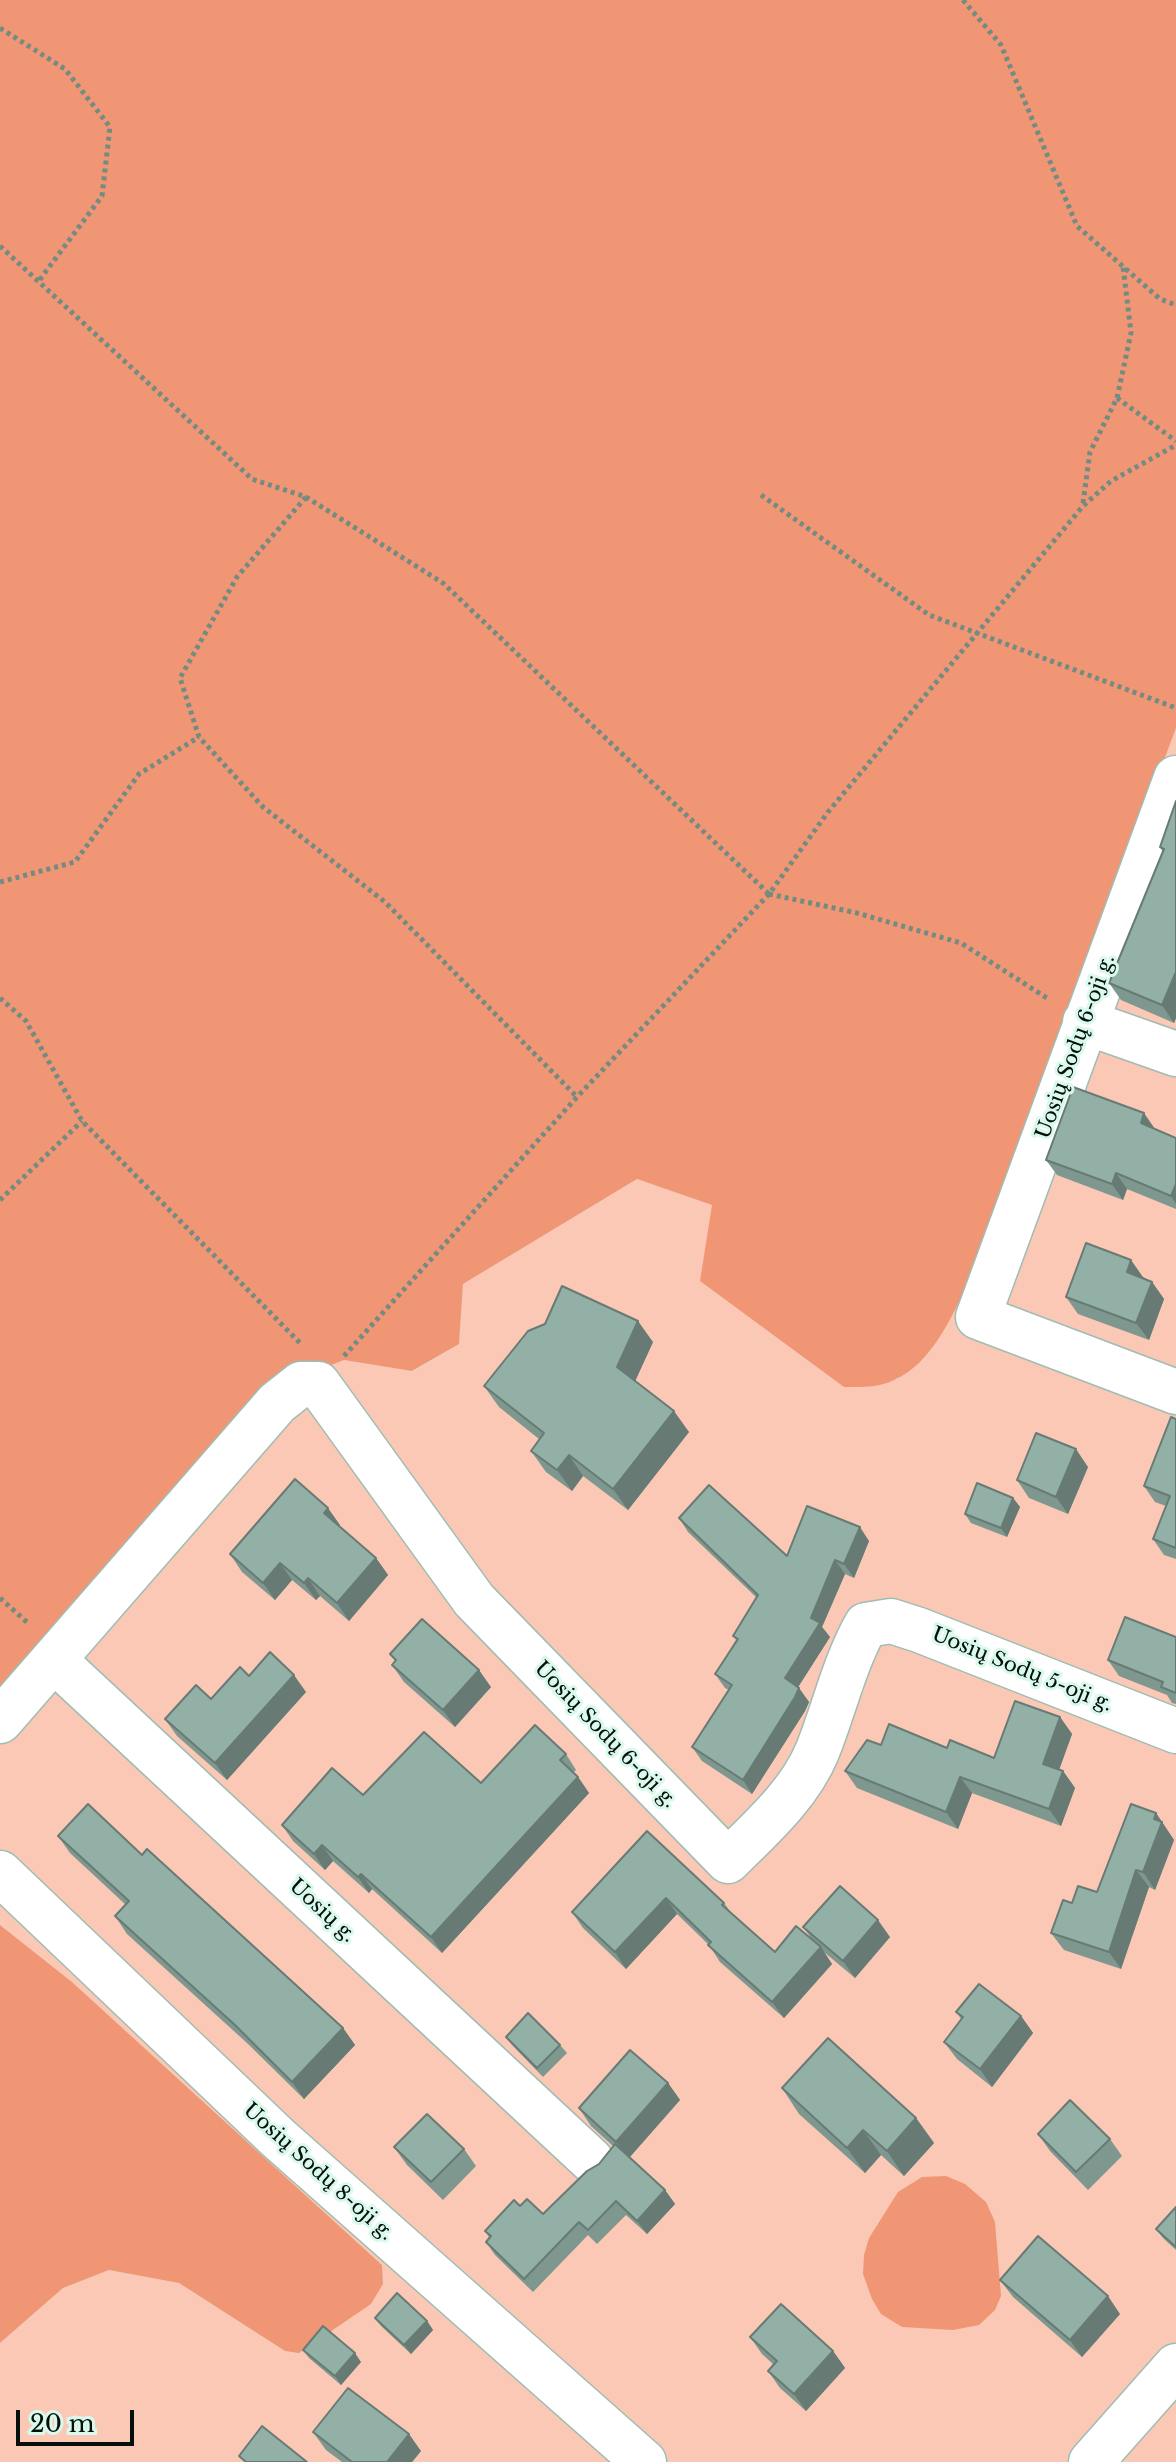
<!DOCTYPE html>
<html>
<head>
<meta charset="utf-8">
<style>
	body { margin:0 }
	#map { position:relative; width:1176px; height:2462px; overflow:hidden; background:#ccece0; font-family:"Libre Baskerville",serif }
	canvas { display:block }
	.scale { position:absolute; left:16px; top:2410px; width:118px; height:36px; box-sizing:border-box; border:4px solid #050f0b; border-top:0; padding-left:10px; font-size:24px; line-height:28px; white-space:nowrap; color:#050f0b; -webkit-text-stroke:6px #daf9ed; paint-order:stroke }
</style>
</head>
<body>
<div id="map">
<canvas width="1176" height="2462"></canvas>
<div class="scale">20 m</div>
</div>
<script>
const g = document.querySelector('canvas').getContext('2d');
g.lineJoin = 'round';
function paint(path, color) {
  g.fillStyle = color;
  g.fill(path, 'evenodd');
}
function strokePath(path, color, width, dash) {
  g.strokeStyle = color;
  g.lineWidth = width;
  g.lineCap = dash ? 'butt' : 'round';
  g.setLineDash(dash || []);
  g.stroke(path);
}
function drawText(font, color, halo, rows, align = 'center') {
  g.font = font + ' "Libre Baskerville",serif';
  g.lineWidth = 6;
  g.setLineDash([]);
  g.textBaseline = 'middle';
  g.strokeStyle = halo;
  g.fillStyle = color;
  for (const [text, x, y, turn = 0] of rows) {
    g.save();
    g.translate(x, y);
    g.rotate((+turn || 0) * Math.PI / 180);
    g.textAlign = isNaN(turn) ? turn : align;
    if (halo) g.strokeText(text, 0, 0);
    g.fillText(text, 0, 0);
    g.restore();
  }
}
paint(new Path2D(`
	M1176,728V2462H0V2343L63,2288L109,2270L179,2283L285,2351L371,2304L383,2284L382,2265L72,1982L0,1925V1686L285,1383L344,1360L413,1371L459,1344L463,1284L637,1179L713,1205L896,1380C935,1349 948,1323 970,1280Z`), '#fbc8b6');
paint(new Path2D(`
	M0,0H1176V728L970,1280C952,1315 933,1363 894,1380C878,1388 861,1387 844,1387L700,1281L712,1205L637,1179L463,1284L459,1344L412,1371L344,1360L285,1383L0,1686Z
	M0,1925L72,1982L382,2265L383,2284L371,2304L299,2353L285,2351L179,2283L109,2270L63,2288L0,2343Z
	M946,2176L965,2184L986,2202L995,2222L1001,2296L995,2310L979,2325L953,2330L902,2327L881,2314L872,2299L863,2274L864,2255L869,2238L898,2192L922,2177Z`), '#f19675');
const minor = new Path2D(`
	M1176,778L978,1317L1176,1392
	M1085,1022L1176,1054
	M55,1661L591,2160
	M0,1721L277,1403L301,1384H318L474,1600L728,1861C760,1829 799,1795 817,1752C834,1710 844,1664 866,1625L891,1621L919,1630L1176,1731
	M0,1873L278,2138L644,2462
	M1091,2462L1176,2366`);
strokePath(minor, '#9fbdb2', 47);
strokePath(new Path2D(`
	M963,0L1001,45L1077,226L1160,299L1176,305
	M0,28L65,69L110,127L102,196L38,282
	M0,246L252,479L306,497L443,583L769,894
	M1117,398L1176,441
	M761,495L929,615L1176,708
	M306,497L237,577L180,678L199,737L263,807L385,902L577,1097
	M1083,503L1090,452L1117,398L1131,333L1123,266
	M0,882L75,862L139,774L199,737
	M769,894L857,913L961,943L1050,1000
	M0,998L26,1021L82,1121L301,1344
	M0,1200L82,1121
	M344,1356L577,1097L769,894L828,812L1083,506L1111,481L1176,445
	M0,1598L29,1624`), '#748b82', 5, [4, 4]);
strokePath(minor, '#fff', 44);
paint(new Path2D(`
	M1176,801V1018L1174,1023L1121,1000L1109,983L1163,852L1160,847Z
	M1155,1129L1176,1138V1209L1127,1189L1123,1200L1057,1175L1046,1160Z
	M1143,1277L1152,1282L1164,1299L1149,1340L1078,1314L1066,1297Z
	M653,1342L635,1381L689,1432L628,1510L583,1476L572,1491L546,1472L531,1451L539,1439L499,1407L484,1386Z
	M1176,1419V1559L1164,1555L1153,1539L1166,1506L1155,1502L1144,1486Z
	M1088,1467L1068,1514L1029,1498L1017,1480Z
	M1013,1498L1020,1507L1007,1537L971,1523L965,1514Z
	M679,1518L787,1556L869,1541L854,1578L845,1574L822,1627L830,1637L798,1687L809,1702L805,1711L752,1794L702,1761L692,1747L729,1690L725,1688L715,1674L736,1640L733,1636L757,1598L688,1532Z
	M340,1525L339,1526L376,1558L388,1575L349,1621L320,1596L316,1600L292,1580L275,1600L242,1572L230,1554Z
	M1176,1637V1704L1172,1703L1167,1695L1119,1676L1108,1660Z
	M390,1654L491,1687L455,1727L404,1682L392,1665L395,1661Z
	M306,1692L227,1780L177,1736L165,1719L211,1699Z
	M1060,1717L1072,1734L1059,1770L1063,1771L1075,1788L1061,1826L972,1793L958,1829L857,1788L845,1771L881,1745L947,1748L994,1758Z
	M566,1754L576,1770L573,1773L578,1777L589,1793L442,1953L372,1889L369,1893L333,1861L325,1870L293,1841L282,1825L363,1795L481,1783Z
	M1156,1813L1174,1840L1155,1890L1149,1887L1121,1969L1064,1950L1051,1933L1072,1903L1097,1892Z
	M647,1831L724,1903L732,1914L775,1952L812,1939L803,1927L890,1937L855,1978L824,1952L832,1964L784,2018L720,1962L709,1945L677,1914L626,1969L583,1928L572,1912Z
	M58,1836L142,1855L343,2028L355,2045L304,2099L247,2043L127,1934L115,1916L126,1905L70,1853Z
	M956,2012L1021,2016L1033,2033L992,2087L957,2059L944,2042L962,2020Z
	M506,2037L560,2045L567,2053L543,2077L512,2045Z
	M668,2083L680,2100L630,2157L665,2190L675,2204L647,2234L626,2215L597,2244L588,2235L533,2292L495,2255L486,2242L489,2237L485,2231L520,2206L543,2214L599,2164L613,2146L591,2126L579,2108Z
	M782,2088L916,2118L934,2143L904,2176L881,2155L865,2173L799,2114Z
	M1038,2134L1110,2139L1122,2156L1088,2190L1050,2151Z
	M394,2147L464,2149L476,2166L443,2200L407,2165Z
	M1176,2207V2250L1163,2238L1156,2229Z
	M1000,2280L1120,2314L1082,2357L1013,2297Z
	M375,2318L427,2321L433,2330L411,2354L381,2326Z
	M750,2337L833,2351L845,2368L806,2411L780,2388L768,2371L773,2364L762,2354Z
	M303,2350L361,2362L341,2385L309,2358Z
	M313,2432L421,2451L412,2462H342L326,2450Z`), '#7e978f');
paint(new Path2D(`
	M1176,972V1018L1174,1023L1162,1005Z
	M1144,1113L1155,1129L1152,1139L1141,1123Z
	M1116,1173L1127,1189L1123,1200L1112,1184Z
	M1176,1184V1204L1171,1196Z
	M1131,1260L1143,1277L1139,1289L1127,1272Z
	M1152,1282L1164,1299L1149,1340L1136,1323Z
	M638,1321L653,1342L632,1388L617,1367Z
	M674,1411L689,1432L628,1510L613,1489Z
	M1076,1449L1088,1467L1068,1514L1056,1497Z
	M569,1455L583,1476L572,1491L557,1470Z
	M1013,1498L1020,1507L1007,1537L1001,1528Z
	M328,1508L340,1525L336,1530L324,1513Z
	M860,1527L869,1541L854,1578L844,1564Z
	M376,1558L388,1575L349,1621L337,1603Z
	M835,1560L845,1574L822,1627L830,1637L795,1692L785,1678Z
	M280,1563L292,1580L275,1600L263,1583Z
	M308,1578L320,1596L316,1600L304,1583Z
	M479,1670L491,1687L455,1727L443,1710Z
	M294,1675L306,1692L227,1780L215,1763Z
	M799,1688L809,1702L805,1711L752,1794L743,1780Z
	M1060,1717L1072,1734L1055,1781L1043,1764Z
	M1063,1771L1075,1788L1061,1826L1049,1809Z
	M578,1777L589,1793L442,1953L431,1937Z
	M960,1777L972,1793L958,1829L946,1812Z
	M1156,1813L1174,1840L1155,1890L1143,1872Z
	M322,1845L333,1861L325,1870L314,1854Z
	M1136,1870L1149,1887L1121,1969L1109,1952Z
	M361,1874L372,1889L369,1893L358,1877Z
	M666,1898L677,1914L626,1969L615,1952Z
	M878,1920L890,1937L855,1978L843,1961Z
	M821,1947L832,1964L784,2018L772,2002Z
	M1021,2016L1033,2033L992,2087L980,2069Z
	M343,2028L355,2045L304,2099L292,2082Z
	M668,2083L680,2100L628,2159L616,2142Z
	M916,2118L934,2143L904,2176L887,2151Z
	M863,2130L881,2155L865,2173L847,2148Z
	M665,2190L675,2204L647,2234L637,2221Z
	M1108,2296L1120,2314L1082,2357L1070,2340Z
	M427,2321L433,2330L411,2354L404,2345Z
	M833,2351L845,2368L806,2411L794,2394Z
	M355,2353L361,2362L341,2385L335,2376Z
	M409,2434L421,2451L412,2462H387Z`), '#677b74');
const building = new Path2D(`
	M1176,801V972L1162,1005L1109,983L1164,849L1160,847Z
	M1073,1087L1144,1113L1141,1123L1176,1138V1184L1171,1196L1116,1173L1112,1184L1046,1160Z
	M1086,1243L1131,1260L1127,1272L1152,1282L1136,1323L1066,1297Z
	M562,1286L638,1321L617,1367L674,1411L613,1489L569,1455L557,1470L531,1451L544,1433L484,1386L528,1331L545,1324Z
	M1171,1417L1176,1419V1548L1153,1539L1170,1496L1144,1486Z
	M1036,1433L1076,1449L1056,1497L1017,1480Z
	M295,1479L328,1508L324,1513L376,1558L337,1603L308,1578L304,1583L280,1563L263,1583L230,1554Z
	M977,1483L1013,1498L1001,1528L965,1514Z
	M709,1485L787,1556L807,1506L860,1527L844,1564L835,1560L811,1618L820,1623L785,1678L799,1688L795,1697L743,1780L692,1747L732,1685L715,1674L738,1639L733,1636L758,1595L679,1518Z
	M1125,1617L1176,1637V1693L1161,1687L1163,1682L1108,1660Z
	M422,1619L479,1670L443,1710L392,1665L396,1660L390,1654Z
	M270,1652L294,1675L215,1763L165,1719L196,1685L211,1699L240,1667L249,1676Z
	M1015,1701L1060,1717L1043,1764L1063,1771L1049,1809L960,1777L946,1812L845,1771L867,1740L881,1745L889,1724L947,1748L950,1740L994,1758Z
	M535,1725L566,1754L560,1760L578,1777L431,1937L361,1874L358,1877L322,1845L314,1854L282,1825L332,1768L363,1795L424,1732L481,1783Z
	M88,1804L142,1855L147,1849L343,2028L292,2082L235,2025L115,1916L129,1901L58,1836Z
	M1131,1804L1156,1813L1154,1819L1162,1822L1143,1872L1136,1870L1109,1952L1051,1933L1063,1900L1072,1903L1078,1886L1097,1892Z
	M647,1831L724,1903L722,1905L775,1952L796,1926L821,1947L772,2002L708,1945L711,1942L666,1898L615,1952L572,1912Z
	M840,1886L878,1920L843,1961L803,1927Z
	M979,1984L1021,2016L980,2069L944,2042L963,2017L956,2012Z
	M528,2013L560,2045L537,2068L506,2037Z
	M828,2038L916,2118L887,2151L863,2130L847,2148L782,2088Z
	M630,2050L668,2083L616,2142L579,2108Z
	M1070,2100L1110,2139L1076,2172L1038,2134Z
	M427,2114L464,2149L431,2182L394,2147Z
	M615,2144L665,2190L637,2221L616,2201L588,2230L579,2222L524,2279L486,2242L491,2236L485,2231L514,2200L520,2206L527,2199L543,2214L587,2171L599,2164Z
	M1176,2207V2247L1156,2229Z
	M1038,2236L1108,2296L1070,2340L1000,2280Z
	M397,2293L427,2321L404,2345L375,2318Z
	M781,2304L833,2351L794,2394L768,2371L777,2361L750,2337Z
	M323,2326L355,2353L335,2376L303,2350Z
	M348,2388L409,2434L387,2462H352L313,2432Z
	M262,2426L307,2462H246L239,2456Z`);
paint(building, '#93b0a6');
strokePath(building, '#677b74', 2);
drawText('20px', '#050f0b', '#daf9ed', [
	["Uosių Sodų 6-oji g.",1076,1047,-70],
	["Uosių Sodų 5-oji g.",1022,1670,22],
	["Uosių Sodų 6-oji g.",605,1735,46],
	["Uosių g.",322,1911,43],
	["Uosių Sodų 8-oji g.",318,2172,42]
]);
</script>
</body>
</html>
